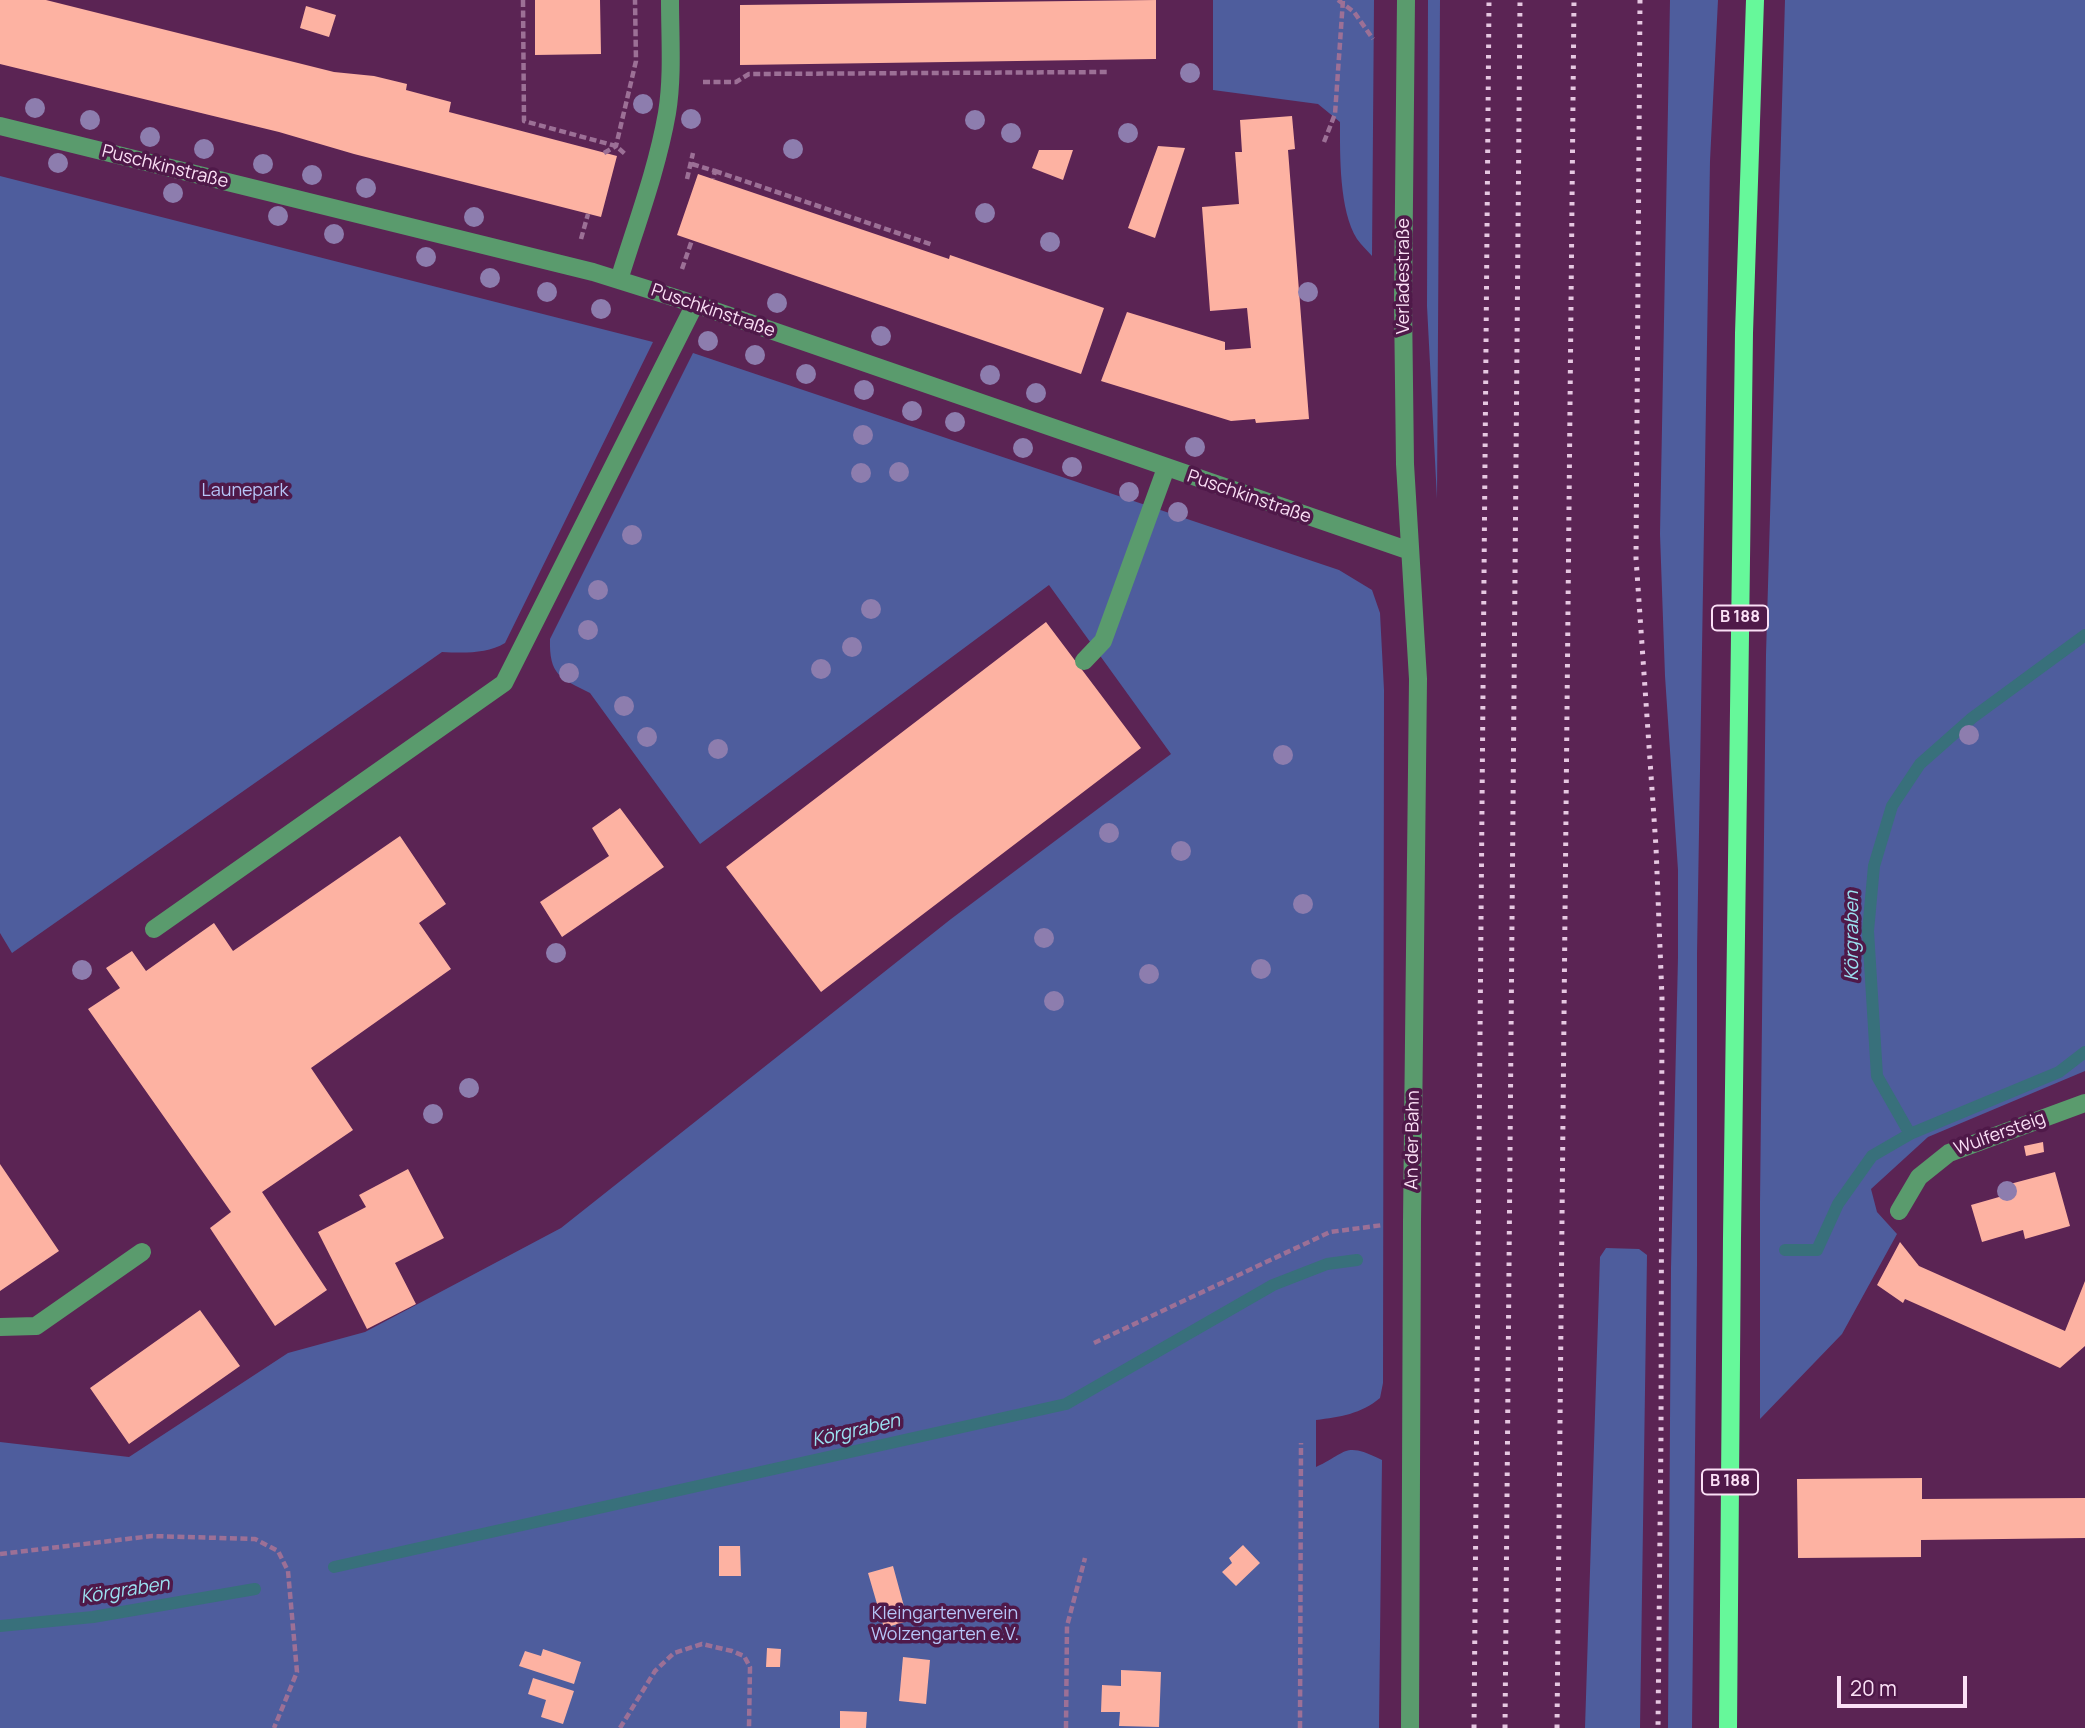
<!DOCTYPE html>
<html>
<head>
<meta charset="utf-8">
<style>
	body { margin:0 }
	#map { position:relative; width:2085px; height:1728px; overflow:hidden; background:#5b2454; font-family:Manrope,sans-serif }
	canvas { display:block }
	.scale { position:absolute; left:1837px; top:1676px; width:130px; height:32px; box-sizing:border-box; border:4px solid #fbe0f6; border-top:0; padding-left:9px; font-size:21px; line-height:24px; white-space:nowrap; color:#fbe0f6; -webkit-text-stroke:5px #4f1949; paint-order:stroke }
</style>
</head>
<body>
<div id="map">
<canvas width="2085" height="1728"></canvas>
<div class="scale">20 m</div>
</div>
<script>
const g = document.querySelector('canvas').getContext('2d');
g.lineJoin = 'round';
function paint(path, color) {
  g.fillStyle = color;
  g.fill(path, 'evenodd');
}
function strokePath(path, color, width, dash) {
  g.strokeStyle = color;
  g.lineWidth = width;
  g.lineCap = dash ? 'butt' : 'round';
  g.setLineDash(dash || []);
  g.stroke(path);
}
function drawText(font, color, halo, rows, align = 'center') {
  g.font = font + ' Manrope,sans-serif';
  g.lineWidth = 7;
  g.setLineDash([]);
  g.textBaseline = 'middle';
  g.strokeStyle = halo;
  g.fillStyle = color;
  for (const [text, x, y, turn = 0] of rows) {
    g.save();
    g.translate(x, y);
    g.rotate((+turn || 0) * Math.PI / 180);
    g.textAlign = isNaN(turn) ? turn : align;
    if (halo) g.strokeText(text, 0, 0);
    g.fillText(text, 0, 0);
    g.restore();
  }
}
paint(new Path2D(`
	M1213,0H1374L1372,256C1367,250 1361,245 1357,239C1339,210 1340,155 1340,122L1318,104L1213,90Z
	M1428,0H1440L1437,499L1427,306Z
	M1670,0H1718L1710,161L1697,954V1266L1692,1728H1668L1671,1268L1678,957V870L1665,676L1660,534Z
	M1785,0H2085V1071L1928,1137L1871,1189L1877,1212L1897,1234L1842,1334L1760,1419V1201L1766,654Z
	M0,176L653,342L505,643C487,654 463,653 442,652L12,953L0,933Z
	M693,353L1339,570L1372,590L1380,613L1384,690L1383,1383L1380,1398C1361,1414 1340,1417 1316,1420V1467C1348,1452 1344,1441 1382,1460L1379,1728H0V1442L129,1457L288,1353L365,1332L561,1228L951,919L1171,754L1049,585L700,844L590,693C560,678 549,675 550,639Z
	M1606,1248L1639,1249L1647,1255L1640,1728H1585L1600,1257Z`), '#4e5d9d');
strokePath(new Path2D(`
	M1910,1134L2059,1072L2085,1052
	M1785,1250H1817L1838,1204L1872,1156L1910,1134L1877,1076L1868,931L1874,866L1892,806L1920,764L1972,718L2085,635
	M334,1567L1066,1404L1273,1285L1327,1264L1357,1260
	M0,1626L93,1617L255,1589`), '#38707b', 12);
paint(new Path2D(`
	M0,0H46L334,72L374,76L407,84L406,90L451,102L449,112L617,156L601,217L354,154L279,132L0,64Z
	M535,0H600L601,54L535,55Z
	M1156,0V59L740,65V5Z
	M306,6L336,15L329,37L300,28Z
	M1292,116L1295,149L1288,150L1309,419L1256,423L1255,419L1231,421L1101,381L1127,312L1225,342V350L1251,348L1247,308L1210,311L1202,207L1239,204L1235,152H1242L1240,120Z
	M1158,146L1185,148L1155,238L1128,228Z
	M1039,150H1073L1063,180L1032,168Z
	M698,174L949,259L950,255L1104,308L1081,374L677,235Z
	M1046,622L1141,748L821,992L726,867Z
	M620,808L664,867L562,937L540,902L609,856L592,828Z
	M400,836L446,904L419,923L451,969L311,1068L353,1130L262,1192L327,1290L275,1326L210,1228L231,1212L88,1009L120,988L106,968L132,951L146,971L214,923L233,951Z
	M2043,1142L2044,1152L2026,1156L2024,1146Z
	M0,1164L59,1251L0,1291Z
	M408,1169L444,1238L395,1263L416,1304L367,1329L318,1232L366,1207L359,1195Z
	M2055,1172L2070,1226L2025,1239L2023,1230L1982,1242L1971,1205L2013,1193L2010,1184Z
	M1900,1242L1919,1266L2065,1331L2085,1281V1346L2060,1368L1905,1299L1903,1303L1877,1285Z
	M200,1310L240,1366L129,1444L90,1388Z
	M1922,1478V1499L2085,1498V1538L1921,1540V1557L1798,1558L1797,1479Z
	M1243,1545L1260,1563L1236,1586L1222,1572L1232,1563L1229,1558Z
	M719,1546H740L741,1576H719Z
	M893,1566L908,1621L884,1628L868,1573Z
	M767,1648L781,1649L780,1667H766Z
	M543,1649L581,1662L574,1684L519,1666L525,1651L541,1656Z
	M903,1657L930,1660L926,1704L899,1701Z
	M1121,1670L1161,1672L1159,1727L1119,1726L1120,1712H1101L1102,1685L1121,1686Z
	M533,1678L574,1691L563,1724L541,1717L546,1700L528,1694Z
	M840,1711L867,1712L866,1728H840Z`), '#fdb2a2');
strokePath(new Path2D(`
	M523,0L524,121L616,146L625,154L624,156
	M1338,0L1354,12L1373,39
	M703,82H736L749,74L1109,72
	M1324,142L1335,114L1343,0
	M604,153L616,146L636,61L635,0
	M692,164L715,171L713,179
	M715,171L933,245
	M687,179L693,153
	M581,239L588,214
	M682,269L692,240
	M1094,1343L1330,1232L1383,1225
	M0,1554L152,1536L255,1539L278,1551L288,1571L297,1672L274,1728
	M620,1728L655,1671L674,1653L702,1644L732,1651L744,1656L750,1667L749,1728
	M1066,1728L1067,1626L1085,1558
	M1300,1728L1301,1443`), '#9c7096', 4.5, [7, 3.5]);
strokePath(new Path2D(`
	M1406,0L1403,302L1405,464L1418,679L1412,1221L1410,1728
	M0,126L593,272L695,304L1410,551
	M619,280C636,225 657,170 667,113C673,76 670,38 670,0
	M1084,661L1103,641L1166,468
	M154,929L504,683L695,304
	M1899,1211L1919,1177L1949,1153L2085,1103
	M0,1327L36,1326L142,1252`), '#5a9b6d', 18);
strokePath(new Path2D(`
	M1728,1728L1732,1237L1744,333L1755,0`), '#66f89a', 18);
strokePath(new Path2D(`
	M1640,0L1636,558L1656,847L1662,998L1661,1434L1658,1728
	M1474,1728L1489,0
	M1505,1728L1520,0
	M1557,1728L1574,0`), '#e6c7e1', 5, [3.5, 7]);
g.fillStyle = '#8d7dae';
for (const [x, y] of [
	[1190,73],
	[643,104],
	[35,108],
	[691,119],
	[90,120],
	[975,120],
	[1011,133],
	[1128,133],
	[150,137],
	[204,149],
	[793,149],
	[58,163],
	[263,164],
	[312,175],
	[366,188],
	[173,193],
	[985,213],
	[278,216],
	[474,217],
	[334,234],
	[1050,242],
	[426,257],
	[490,278],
	[547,292],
	[1308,292],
	[777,303],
	[601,309],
	[881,336],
	[708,341],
	[755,355],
	[806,374],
	[990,375],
	[864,390],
	[1036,393],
	[912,411],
	[955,422],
	[863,435],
	[1195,447],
	[1023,448],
	[1072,467],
	[899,472],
	[861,473],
	[1129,492],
	[1178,512],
	[632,535],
	[598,590],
	[871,609],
	[588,630],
	[852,647],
	[821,669],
	[569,673],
	[624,706],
	[1969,735],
	[647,737],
	[718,749],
	[1283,755],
	[1109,833],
	[1181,851],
	[1303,904],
	[1044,938],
	[556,953],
	[1261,969],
	[82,970],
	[1149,974],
	[1054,1001],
	[469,1088],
	[433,1114],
	[2007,1191]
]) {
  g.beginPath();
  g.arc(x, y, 10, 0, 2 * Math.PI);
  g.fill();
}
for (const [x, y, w] of [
	[1740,618,56],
	[1730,1482,56]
]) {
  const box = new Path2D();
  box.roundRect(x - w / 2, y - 12.5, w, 25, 5);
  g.fillStyle = '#4f1949';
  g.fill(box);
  strokePath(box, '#fbe0f6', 2);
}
drawText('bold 16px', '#fbe0f6', null, [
	["B 188",1740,618],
	["B 188",1730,1482]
]);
drawText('18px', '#fbe0f6', '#4f1949', [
	["Puschkinstraße",165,167,14],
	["Verladestraße",1404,276,-90],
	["Puschkinstraße",713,311,19],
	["Puschkinstraße",1249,497,19],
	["Wulfersteig",2000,1134,-20],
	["An der Bahn",1413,1140,-89]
]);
drawText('18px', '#b6c5f7', '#4f1949', [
	["Launepark",245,491],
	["Kleingartenverein",945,1614],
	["Wolzengarten e.V.",945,1635]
]);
drawText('italic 19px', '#9be2f1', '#4f1949', [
	["Körgraben",1853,936,-90],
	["Körgraben",856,1431,-13],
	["Körgraben",125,1591,-9]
]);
</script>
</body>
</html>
